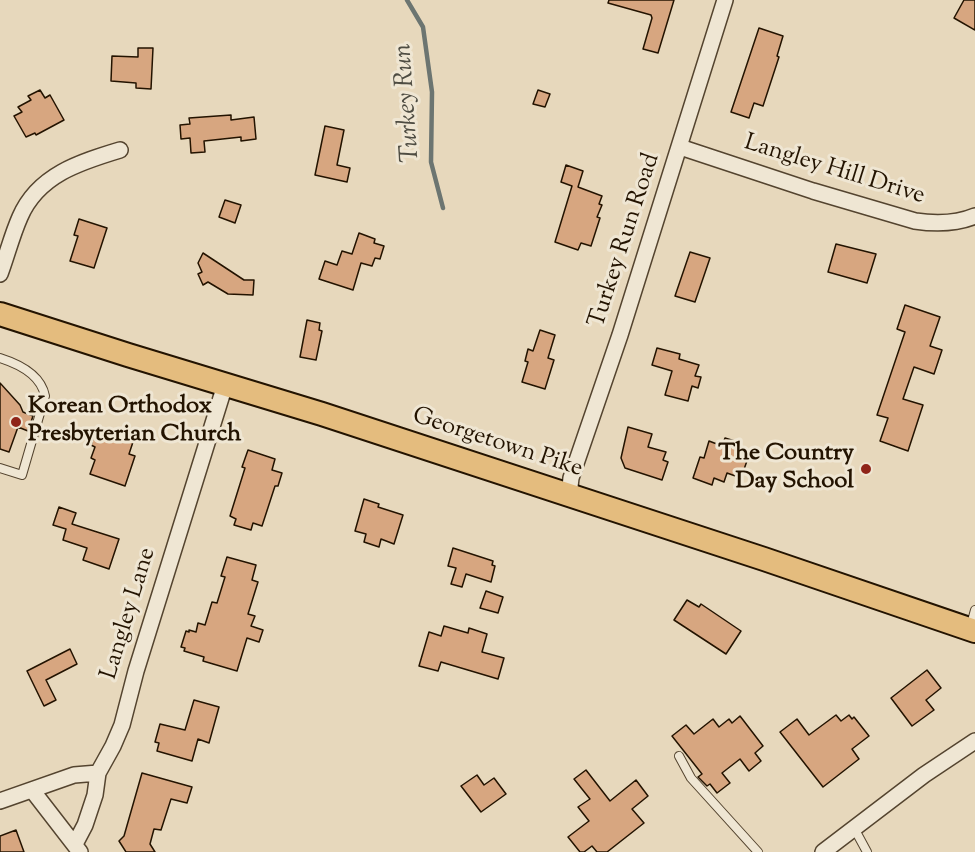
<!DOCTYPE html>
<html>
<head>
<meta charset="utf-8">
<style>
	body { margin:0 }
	canvas { display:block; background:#e7d8bc }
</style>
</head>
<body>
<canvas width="975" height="852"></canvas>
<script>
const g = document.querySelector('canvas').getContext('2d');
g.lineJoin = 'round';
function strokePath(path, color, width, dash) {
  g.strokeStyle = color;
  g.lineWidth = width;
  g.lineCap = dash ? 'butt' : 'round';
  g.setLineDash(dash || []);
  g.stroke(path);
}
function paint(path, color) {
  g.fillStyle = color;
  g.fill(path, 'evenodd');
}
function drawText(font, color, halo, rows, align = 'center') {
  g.font = font + ' "Sorts Mill Goudy",serif';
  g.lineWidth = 6;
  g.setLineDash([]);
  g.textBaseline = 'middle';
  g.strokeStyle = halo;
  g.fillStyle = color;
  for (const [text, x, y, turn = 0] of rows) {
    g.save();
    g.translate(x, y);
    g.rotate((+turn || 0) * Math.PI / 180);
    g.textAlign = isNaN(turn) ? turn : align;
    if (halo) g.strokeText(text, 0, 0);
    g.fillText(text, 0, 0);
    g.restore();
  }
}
strokePath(new Path2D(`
	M407,0L423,27L432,92L431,162L443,208`), '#6c7571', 4.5);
const building = new Path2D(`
	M609,0H674L658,53L643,49L652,18L651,15L608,3Z
	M964,0H975V30L954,18Z
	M759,28L783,36L777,56L779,57L763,106L754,103L749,118L731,112Z
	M138,48H153L151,89L136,88V83L111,81L112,56L138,57Z
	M40,90L45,98L50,95L64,120L36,135L35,133L26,137L14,116L22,112L18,107L31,100L28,96Z
	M538,90L550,94L545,107L533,104Z
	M231,115V120L254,117L256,139L241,141V137L204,141L205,152L191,153L190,138L181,139L180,125L190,124L189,118Z
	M325,126L344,130L337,165L350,168L347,182L315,175Z
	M566,165L583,171L578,187L602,196L599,204L602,205L597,217L600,218L591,246L581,243L578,250L555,242L572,186L561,182Z
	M225,200L241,205L235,223L219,217Z
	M79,219L107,228L94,268L70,261L78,236L74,235Z
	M359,233L375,239L374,243L384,246L380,259L375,258L372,266L361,263L353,290L319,279L325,261L337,265L342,251L352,254Z
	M836,244L876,254L867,283L828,272Z
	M690,252L710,258L695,302L675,296Z
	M203,253L244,280H254L253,295L228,294L208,282L203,285L198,274L202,272L198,263Z
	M905,305L940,317L930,346L942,350L934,374L914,367L903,399L923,405L908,451L880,441L888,418L877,415L905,332L897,329Z
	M307,320L320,323L319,330L322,331L316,360L300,357Z
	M540,330L555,335L548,358L554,360L545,389L522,382L528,362L525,361L528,349L533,351Z
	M657,348L680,354L679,359L699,365L695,376L701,377L698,388L692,386L688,401L665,395L672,371L652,365Z
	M0,383L20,405L23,412L33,416L28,431L18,427L9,452L0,449Z
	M628,427L652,434L648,447L666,452L663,460L668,462L662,480L625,468L621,458Z
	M96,430L133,442L129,454L135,456L125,486L90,474L95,460L91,458L95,447L91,445Z
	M725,438L738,442L735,450L749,455L741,478L727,473L724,482L714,478L712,485L693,478L700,457L704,458L709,441L722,446Z
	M248,450L275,459L272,470L282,473L278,486H275L262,526L253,523L251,530L234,525L236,519L230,516L245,468L242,467Z
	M364,499L379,504L378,507L403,515L394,544L381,539L379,547L364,542L366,534L355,531Z
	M59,507L76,513L72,524L119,539L109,569L83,560L87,548L63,540L66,529L53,525Z
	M453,548L493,561L492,565L495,566L491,582L466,574L462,587L451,584L456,568L448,566Z
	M227,557L256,565L252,580L258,582L248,614L255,616L251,626L263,630L259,642L247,638L237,671L203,661L204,657L184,651L185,648L181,647L186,631L189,632V630L196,632L198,623L205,625L212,602L217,603L225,577L221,576Z
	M486,591L503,597L498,613L480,608Z
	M687,600L699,607L701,604L741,631L726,654L674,620Z
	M444,626L468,633L469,628L487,634L482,652L504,658L498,679L441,662L438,671L419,666L429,632L441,636Z
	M70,649L77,664L46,680L56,700L44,706L27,671Z
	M927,670L941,688L926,700L934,710L912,726L891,698Z
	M194,700L219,707L209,743L198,739L192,761L157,751L159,743L155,742L160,724L185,730Z
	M836,715L841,721L849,715L852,719L854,717L869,736L852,749L859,759L823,787L780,732L797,719L809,735Z
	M740,716L763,746L755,753L761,761L749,771L740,759L722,773L730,783L717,793L710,784L707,786L698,777L702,774L672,736L686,725L694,734L713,719L719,727L729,719L732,723Z
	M586,770L610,801L636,780L648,796L632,809L644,823L607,852H597L592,846L584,852H580L568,837L589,821L578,807L590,799L574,779Z
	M142,773L192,787L187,803L171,799L161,830L154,829L150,844L155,852H126L119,841L124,836Z
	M477,775L484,785L494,778L506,794L481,812L461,786Z
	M16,830L24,852H0V836Z`);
paint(building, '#d7a680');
strokePath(building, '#231300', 1.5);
const lane = new Path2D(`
	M0,358C19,364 41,375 45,396L22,475L0,468
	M970,628L975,610
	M679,756L691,778L758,852
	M854,828L867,852`);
const street = new Path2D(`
	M680,147L813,191L915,221C935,224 956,224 975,216
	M0,274C7,255 12,235 20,217C38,175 80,162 120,150
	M569,495L571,478L620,335L725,0
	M32,790L80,852
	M0,801L74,775L98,773
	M75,844L85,825L95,795L98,773L113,746L122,725L136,671L225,385
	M823,852L924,775L975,741`);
const primary = new Path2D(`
	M0,314L128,355L322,414L764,559L975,631`);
strokePath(lane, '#54442f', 10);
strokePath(street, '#54442f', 18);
strokePath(primary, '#231300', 26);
strokePath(lane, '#efe6d3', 8);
strokePath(street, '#efe6d3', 15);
strokePath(primary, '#e4bc7e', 22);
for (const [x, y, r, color] of [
	[16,422,6,"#8f2418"],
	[866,469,6,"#8f2418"]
]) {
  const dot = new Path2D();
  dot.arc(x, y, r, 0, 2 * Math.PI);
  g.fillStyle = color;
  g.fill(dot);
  strokePath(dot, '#efe6d3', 2);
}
drawText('24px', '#231300', '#efe6d3', [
	["Langley Hill Drive",834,171,17],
	["Turkey Run Road",626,241,-72],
	["Georgetown Pike",497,444,18],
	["Langley Lane",130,614,-73]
]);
drawText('bold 24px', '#231300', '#efe6d3', [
	["Korean Orthodox",28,408],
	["Presbyterian Church",28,436],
	["The Country",854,455,"right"],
	["Day School",854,483,"right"]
], 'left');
drawText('italic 26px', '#4e4c42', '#efe6d3', [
	["Turkey Run",409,103,-94]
]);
</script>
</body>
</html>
